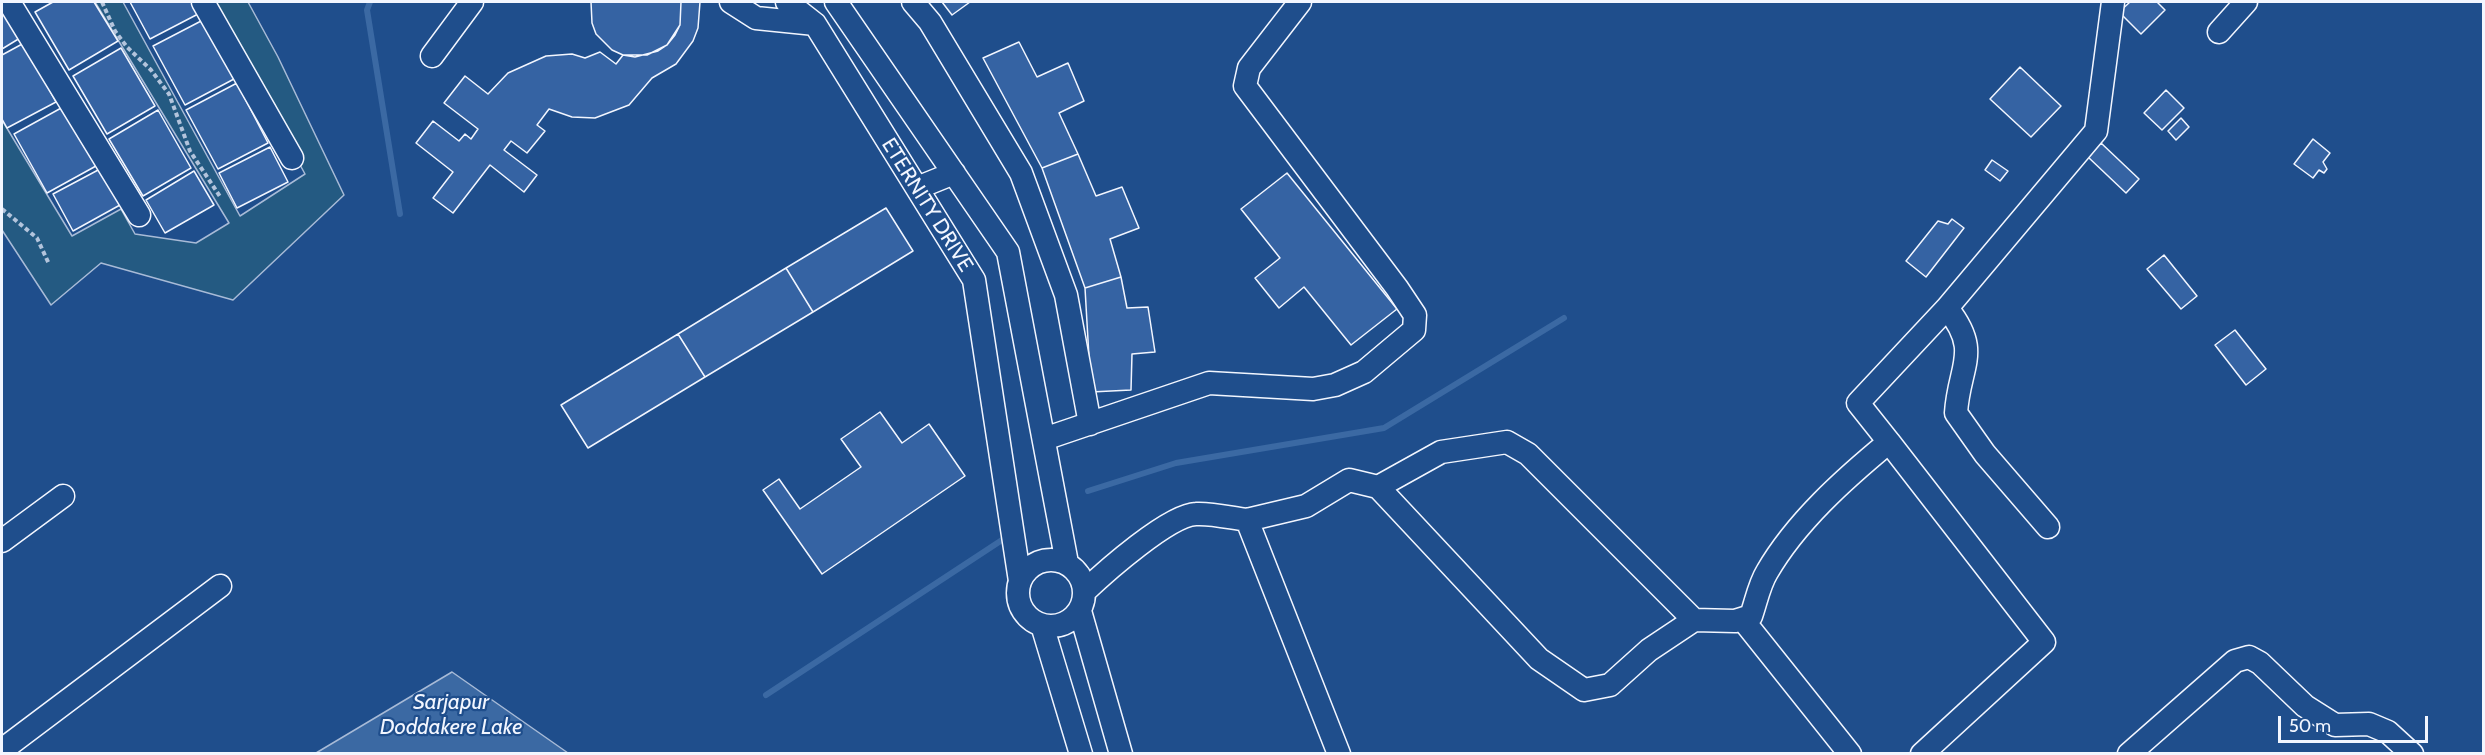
<!DOCTYPE html>
<html>
<head>
<meta charset="utf-8">
<style>
	body { margin:0 }
	#map { position:relative; width:2485px; height:755px; overflow:hidden; background:#1f4e8c; font-family:Cabin,sans-serif }
	canvas { display:block }
	.frame { position:absolute; inset:0; border:3px solid #f2f6ff; pointer-events:none }
	.scale { position:absolute; left:2278px; top:716px; width:150px; height:27px; box-sizing:border-box; border:3px solid #f2f6ff; border-top:0; padding-left:8px; font-size:18px; line-height:21px; white-space:nowrap; color:#f2f6ff; -webkit-text-stroke:4px #1f4e8c; paint-order:stroke }
</style>
</head>
<body>
<div id="map">
<canvas width="2485" height="755"></canvas>
<div class="frame"></div>
<div class="scale">50 m</div>
</div>
<script>
const g = document.querySelector('canvas').getContext('2d');
g.lineJoin = 'round';
function paint(path, color) {
  g.fillStyle = color;
  g.fill(path, 'evenodd');
}
function strokePath(path, color, width, dash) {
  g.strokeStyle = color;
  g.lineWidth = width;
  g.lineCap = dash ? 'butt' : 'round';
  g.setLineDash(dash || []);
  g.stroke(path);
}
function drawText(font, color, halo, rows, align = 'center') {
  g.font = font + ' Cabin,sans-serif';
  g.lineWidth = 4.5;
  g.setLineDash([]);
  g.textBaseline = 'middle';
  g.strokeStyle = halo;
  g.fillStyle = color;
  for (const [text, x, y, turn = 0] of rows) {
    g.save();
    g.translate(x, y);
    g.rotate((+turn || 0) * Math.PI / 180);
    g.textAlign = isNaN(turn) ? turn : align;
    if (halo) g.strokeText(text, 0, 0);
    g.fillText(text, 0, 0);
    g.restore();
  }
}
const green = new Path2D(`
	M95,2H123L240,216L305,174L211,2H248L278,57L344,195L233,300L101,263L51,305L2,230V120L72,236L121,209L135,234L196,243L229,223Z`);
paint(green, '#245a82');
strokePath(green, '#a8bbd7', 1.5);
const water = new Path2D(`
	M452,672L568,753H316Z`);
paint(water, '#3b69a3');
strokePath(water, '#a8bbd7', 1.5);
strokePath(new Path2D(`
	M370,2L367,10L400,214
	M1088,491L1176,463L1384,428L1564,318
	M766,695L1002,540`), '#3b69a3', 6);
const building = new Path2D(`
	M53,2H94L118,41L69,70L35,12Z
	M130,2H194L200,13L150,39Z
	M591,2H681L680,25L667,45L658,51L635,57L623,55L612,50L596,34L592,23Z
	M681,2H700L698,28L693,41L676,64L652,78L629,105L595,118L572,117L549,109L537,125L545,131L527,153L511,141L504,150L537,175L524,192L490,165L453,213L433,198L453,172L416,143L433,121L459,141L465,134L471,139L478,129L444,103L465,76L488,94L508,73L546,56L572,54L585,58L600,52L616,64L623,55H647L667,45L675,35L680,25Z
	M942,2H970L952,15Z
	M2130,2H2157L2165,10L2141,34L2119,12Z
	M2,4L20,38L2,49Z
	M203,20L234,79L185,105L153,46Z
	M1019,42L1037,77L1068,63L1084,101L1059,113L1078,154L1042,168L983,58Z
	M24,43L56,102L7,128L2,119V55Z
	M121,48L155,106L107,134L73,76Z
	M2020,67L2061,106L2031,137L1990,99Z
	M237,83L268,143L218,169L186,110Z
	M2166,90L2184,108L2162,130L2144,113Z
	M63,107L96,166L47,193L14,134Z
	M158,110L191,168L143,196L109,139Z
	M2181,118L2189,127L2176,140L2168,131Z
	M2313,139L2330,153L2323,162L2327,169L2324,173L2319,170L2313,178L2294,164Z
	M2101,143L2139,179L2126,193L2088,157Z
	M270,147L288,182L237,208L219,173Z
	M1078,154L1096,196L1122,187L1139,228L1110,239L1121,277L1085,288L1042,168Z
	M1992,160L2008,171L2000,181L1985,170Z
	M100,169L120,205L73,231L53,194Z
	M194,171L214,205L165,233L146,200Z
	M1287,173L1397,309L1351,345L1304,287L1279,308L1255,278L1280,258L1241,209Z
	M886,208L913,251L813,312L786,268Z
	M1952,219L1964,228L1926,277L1906,261L1938,221L1948,224Z
	M2164,255L2197,296L2181,309L2147,269Z
	M786,268L813,312L705,377L678,334Z
	M1121,277L1127,308L1148,307L1155,352L1132,354L1131,390L1091,392L1085,288Z
	M2235,330L2266,369L2246,385L2215,345Z
	M678,334L705,377L588,448L561,405Z
	M880,412L902,443L929,424L965,476L822,574L763,490L779,479L800,509L861,467L841,439Z`);
paint(building, '#3563a3');
strokePath(building, '#f2f6ff', 1.5);
const minor = new Path2D(`
	M9,2L139,215
	M203,2L292,158
	M731,2L756,18L815,24
	M787,2L815,24L974,280L1020,581
	M836,2L1008,252L1067,563
	M913,2L930,22L1021,173L1066,295L1090,424
	M2219,32L2246,2
	M432,56L472,2
	M917,188L954,173
	M1044,439L1209,383L1313,389L1335,385L1364,372L1414,330L1415,315L1397,288L1245,86L1249,68L1300,2
	M1889,442L2044,642L1922,754
	M1378,487L1441,452L1507,442L1528,454L1694,620
	M1247,520L1306,506L1349,480L1378,487L1539,659L1584,690L1610,685L1649,650L1694,620L1735,621L1751,616C1756,602 1759,585 1767,572C1796,522 1844,479 1889,442L1858,403L1947,308
	M2048,527L1985,454L1956,413C1959,365 1982,352 1947,308L2096,131L2113,2
	M2,541L63,496
	M1018 593a33 33 0 1 1 66 0a33 33 0 1 1-66 0Z
	M1085,591C1105,572 1169,515 1196,514C1212,513 1231,518 1247,520L1339,754
	M1080,611L1121,754
	M1743,620L1850,754
	M1042,625L1081,754
	M2,750L220,586
	M2129,754L2235,661L2249,657L2260,663L2305,706L2335,725L2369,724L2388,732L2412,754`);
strokePath(minor, '#f2f6ff', 25);
strokePath(new Path2D(`
	M102,2L115,31L127,47L151,70L169,94L190,151L221,198
	M2,209L37,238L49,264`), '#b3c4dc', 4, [4.5, 3]);
strokePath(minor, '#1f4e8c', 22);
drawText('21px', '#f2f6ff', '#1f4e8c', [
	["ETERNITY DRIVE",927,205,58]
]);
drawText('italic 22px', '#f2f6ff', '#1f4e8c', [
	["Sarjapur",451,703],
	["Doddakere Lake",451,728]
]);
</script>
</body>
</html>
